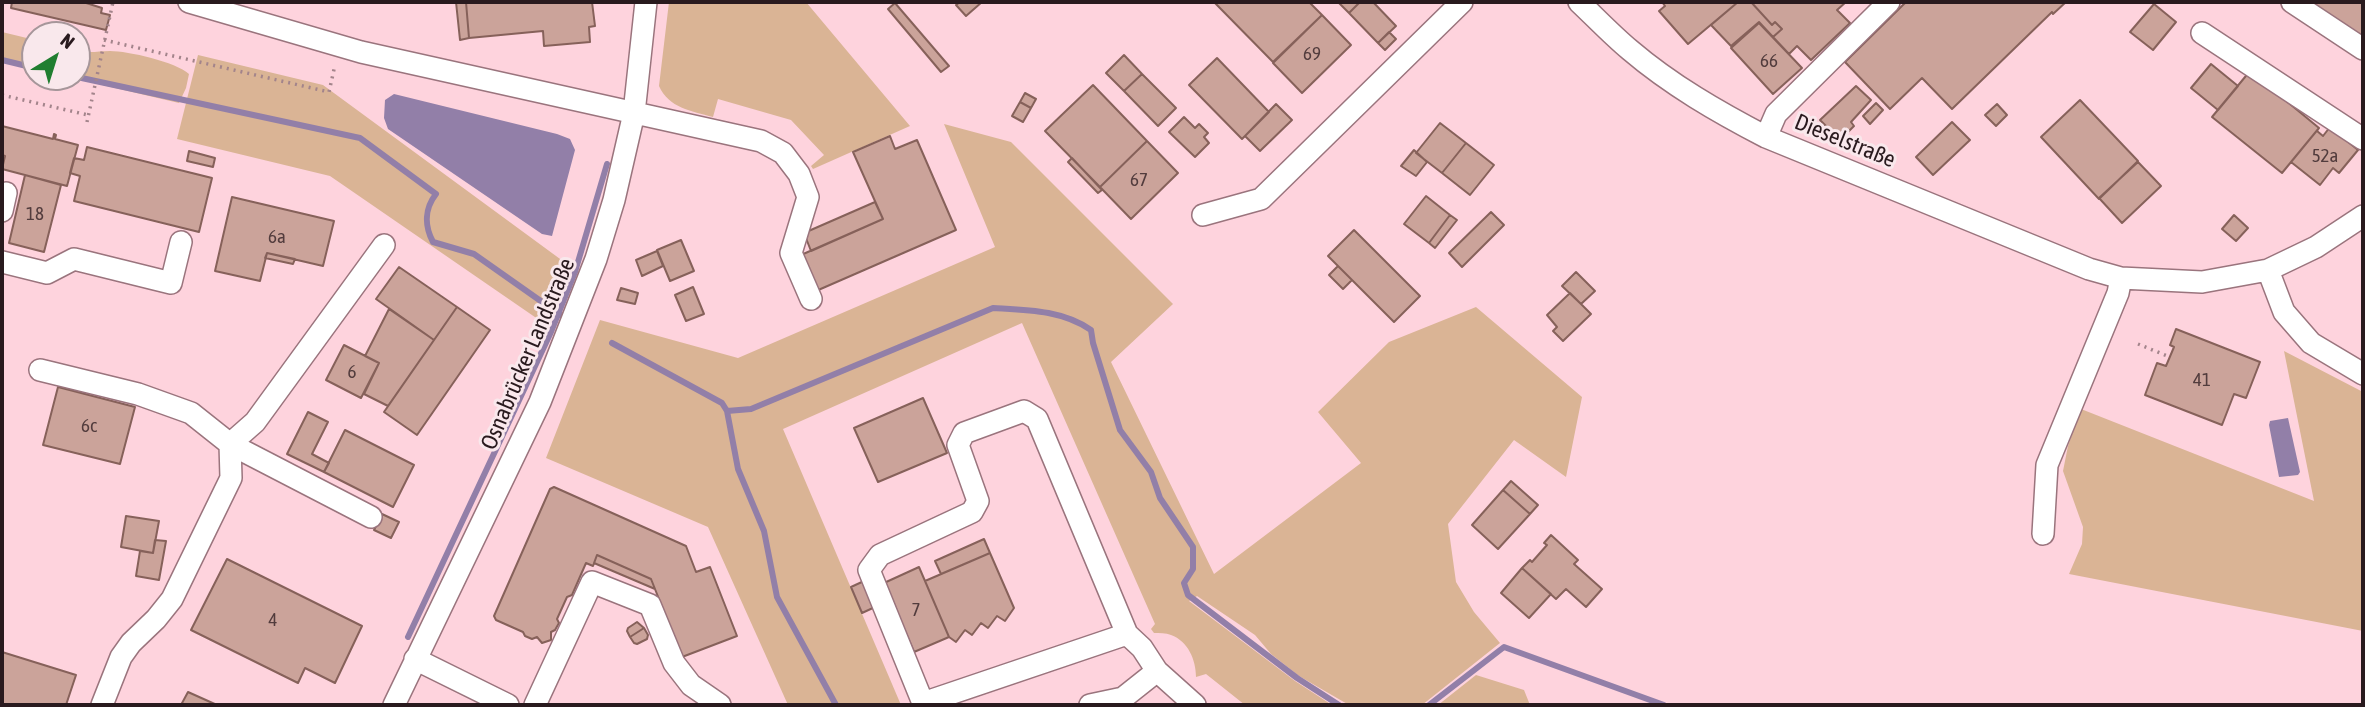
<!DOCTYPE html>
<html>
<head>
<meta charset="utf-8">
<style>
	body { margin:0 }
	#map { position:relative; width:2365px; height:707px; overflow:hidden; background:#fed3dd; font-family:"Asap Condensed",sans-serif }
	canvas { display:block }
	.frame { position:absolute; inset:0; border:4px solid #291a1e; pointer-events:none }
	.north { position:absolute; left:21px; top:21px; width:70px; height:70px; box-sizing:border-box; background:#f9e8ec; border:2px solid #a6969a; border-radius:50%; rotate:38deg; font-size:19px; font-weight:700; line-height:28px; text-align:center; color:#291a1e }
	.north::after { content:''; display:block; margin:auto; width:24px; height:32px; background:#207e30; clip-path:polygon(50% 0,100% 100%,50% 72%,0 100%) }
</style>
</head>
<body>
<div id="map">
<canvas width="2365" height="707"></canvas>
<div class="frame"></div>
<div class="north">N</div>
</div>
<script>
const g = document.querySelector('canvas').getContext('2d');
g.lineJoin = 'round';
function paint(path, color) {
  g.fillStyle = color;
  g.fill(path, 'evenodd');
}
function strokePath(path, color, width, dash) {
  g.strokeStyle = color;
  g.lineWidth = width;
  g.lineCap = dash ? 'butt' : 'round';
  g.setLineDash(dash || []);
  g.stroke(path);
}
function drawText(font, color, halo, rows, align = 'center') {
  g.font = font + ' "Asap Condensed",sans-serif';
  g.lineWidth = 6;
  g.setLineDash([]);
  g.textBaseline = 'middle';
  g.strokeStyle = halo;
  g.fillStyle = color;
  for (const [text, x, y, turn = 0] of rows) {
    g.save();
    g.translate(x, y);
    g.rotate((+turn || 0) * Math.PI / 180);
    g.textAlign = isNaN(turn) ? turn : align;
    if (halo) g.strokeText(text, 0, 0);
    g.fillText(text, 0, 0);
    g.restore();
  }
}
paint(new Path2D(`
	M669,2H806L910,126L813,169L811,166L824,155L791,120L718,99L713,117C691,111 669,108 659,86Z
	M2,32L35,40V69L2,61Z
	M77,50C89,54 97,51 110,51C128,51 176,62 189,74L186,88L179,103L68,77H77Z
	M198,55L323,85L571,267L545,324L330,176L177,139Z
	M944,124L1011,142L1173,304L1111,362L1214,574L1361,463L1318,412L1389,342L1476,307L1582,397L1566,477L1514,440L1448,524L1456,582L1474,612L1500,643L1422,705H1349L1299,676L1271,654L1255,635L1197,596L1189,601L1295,681L1332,705H1245L1206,674L1196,677C1196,660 1188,641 1171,635C1166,633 1159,633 1154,633L1151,629L1155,624L1022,323L783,429L901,705H788L708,527L546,458L600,320L738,358L995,247Z
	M2284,351L2363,392V631L2069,574L2082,544L2083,527L2063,471L2068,446L2081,409L2314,501Z
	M1476,675L1524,690L1530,705H1438Z`), '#dab495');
paint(new Path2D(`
	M394,94L557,134L570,139L575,150L552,236L542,234L388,129L384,118L385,100Z
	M2288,418L2300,472L2298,475L2279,477L2269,425L2270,421Z`), '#927fa8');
strokePath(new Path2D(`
	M2,60L35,68
	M77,77L360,138L436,194C425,208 424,225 433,242L474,254L562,316
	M612,343L722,403L727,411L738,469L764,531L777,597L836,705
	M727,411L751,409L993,308C1027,310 1062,310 1091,330L1093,343L1120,430L1151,472L1160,498L1193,547V569L1184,583L1188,595L1297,678L1339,705
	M408,637L551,332L575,272L607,164
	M1429,705L1504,647L1664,705`), '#927fa8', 6);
const building = new Path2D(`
	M12,2H83L102,8L101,13L110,15L106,30L11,8Z
	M456,2H466L469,38L460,40Z
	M466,2H592L595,26L589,27L590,42L544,46L543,31L469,38Z
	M960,2H982L966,16L956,5Z
	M1214,2H1309L1322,15L1273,62Z
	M1338,2H1360L1349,13Z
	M1360,2H1373L1396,26L1378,43L1349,13Z
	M1662,2H1738L1688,44L1659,11L1665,6Z
	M1738,2H1751L1772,25L1775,22L1782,29L1773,37L1759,22L1731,46L1711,25Z
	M1751,2H1846L1837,10L1850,23L1811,60L1797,46L1789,54L1773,37L1782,29L1775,22L1772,25Z
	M1906,2H2066L2053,14L2052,12L1952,109L1922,78L1890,109L1845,62Z
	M2310,2H2363V37Z
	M895,3L949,66L941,72L888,9Z
	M2154,4L2176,22L2153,50L2130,32Z
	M1322,15L1351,45L1302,93L1273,63Z
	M1759,23L1802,68L1773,94L1731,48Z
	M1389,32L1396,39L1385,50L1378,43Z
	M1124,55L1142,74L1124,91L1106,73Z
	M1217,58L1269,112L1242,139L1189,85Z
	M2211,64L2238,86L2218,110L2191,88Z
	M2250,71L2319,128L2282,173L2212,117Z
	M1142,74L1176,108L1158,126L1124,91Z
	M1093,85L1147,141L1100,187L1045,131Z
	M1856,86L1871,100L1851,122L1854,126L1848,132L1845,128L1837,137L1820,120Z
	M1025,93L1036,99L1031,108L1020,102Z
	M2080,100L2138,161L2099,199L2041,137Z
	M1020,102L1031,108L1023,122L1012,116Z
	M1876,103L1883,110L1870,124L1863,116Z
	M1276,104L1292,120L1260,151L1245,136Z
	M1997,104L2007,115L1996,126L1985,115Z
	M1184,117L1195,128L1199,124L1208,133L1204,137L1209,143L1195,157L1169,132Z
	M1952,122L1970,140L1933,175L1916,157Z
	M1440,123L1466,143L1442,173L1416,153Z
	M2,126L53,139L54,134L56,135L55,139L78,145L67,186L2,169L5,156L2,155Z
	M2330,127L2358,150L2339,173L2333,168L2320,185L2291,162L2319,128L2317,131L2323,136Z
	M890,136L895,149L917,140L956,230L816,291L801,255L883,219L853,152Z
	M1147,141L1178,173L1131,219L1100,187Z
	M1466,143L1494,165L1470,195L1442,173Z
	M87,147L212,178L199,232L74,201L80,176L70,173L74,158L84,160Z
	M1414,150L1427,162L1416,176L1401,166Z
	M189,151L215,158L213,167L187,161Z
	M1072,158L1102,190L1098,193L1068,162Z
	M2138,162L2161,186L2122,223L2099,198Z
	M25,175L61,185L44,252L9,243Z
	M1426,196L1450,215L1429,243L1404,224Z
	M232,197L334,221L323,266L267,253L260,281L215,271Z
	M875,202L883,219L811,251L804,233Z
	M1491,212L1504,225L1462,267L1449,253Z
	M1450,215L1457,220L1435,248L1429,243Z
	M2234,215L2248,228L2236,241L2222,229Z
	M1354,230L1420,296L1394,322L1328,256Z
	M681,240L694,271L670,281L657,250Z
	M657,251L663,266L642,276L636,260Z
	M267,253L295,259L293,264L265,258Z
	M1338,266L1352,280L1343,289L1329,275Z
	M399,267L457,307L434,340L376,299Z
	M1576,272L1595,291L1581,304L1562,286Z
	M693,287L704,314L686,321L675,295Z
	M621,288L638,293L635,304L617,300Z
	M1570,293L1591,314L1563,341L1553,331L1557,327L1547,315Z
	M457,307L490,330L417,435L384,412Z
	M389,309L434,340L388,406L364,394L379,363L365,356Z
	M2176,329L2260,362L2246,398L2234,394L2222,425L2145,395L2157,363L2166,366L2174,347L2170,345Z
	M344,345L379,363L361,398L326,380Z
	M58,387L135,407L120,464L43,445Z
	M923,398L947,453L878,482L854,428Z
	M308,412L328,422L312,454L329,463L324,472L287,454Z
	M345,430L414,465L393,507L324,472Z
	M1511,481L1538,505L1530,514L1503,490Z
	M554,487L686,546L696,572L710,567L737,636L682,657L651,579L597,555L593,566L586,563L572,595L567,597L557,619L559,623L555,630L551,632V640L542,643L537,637L532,639L525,636L523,632L496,620L494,616L550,489Z
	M1503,490L1530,514L1498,549L1472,525Z
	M382,514L399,522L391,538L374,530Z
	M126,516L159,521L153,553L121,547Z
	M1551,535L1578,560L1574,564L1602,589L1586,607L1566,589L1556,599L1522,568L1530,560L1532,562L1547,545L1544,543Z
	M984,539L990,553L941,574L935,561Z
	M155,540L166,541L159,580L136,576L140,551L153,553Z
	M990,553L1014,608L1005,621L997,616L988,628L981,623L972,635L965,630L956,642L949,637L925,581Z
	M597,555L651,579L655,589L594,563Z
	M227,559L362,626L335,683L305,668L298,683L191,630Z
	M919,567L949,637L914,652L884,583Z
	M1522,568L1551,594L1529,618L1501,593Z
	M864,581L875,607L862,613L851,587Z
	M637,622L644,628L630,637L627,631L628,628Z
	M644,628L648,635L647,639L637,644L634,643L630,637Z
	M2,652L76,675L66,705H2Z
	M188,692L217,705H181Z`);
paint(building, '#cba39a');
strokePath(building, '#86615a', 2);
const minor = new Path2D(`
	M189,2L361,52L761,141L783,153L799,174L808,197L791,253L811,299
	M1579,2C1596,18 1612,35 1630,50C1671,85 1718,112 1766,137L2089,269L2121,278L2202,282L2268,270L2316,247L2363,216
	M2292,2L2363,49
	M2202,33L2363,139
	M1766,137L1776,114L1889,2
	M2,211L6,193
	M1203,215L1261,199L1462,2
	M2,262L47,273L74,259L171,283L181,242
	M2268,270L2284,312L2311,343L2363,374
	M40,370L138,394L191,413L230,444L371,517
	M230,444L255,422L384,245
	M2043,534L2047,465L2118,293L2121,278
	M1127,634L1142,648L1157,671L1195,705
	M415,659L508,705
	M923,703L1127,634L1037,419L1024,411L964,433L958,445L978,501L972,512L880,555L869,570L923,703L924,705
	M102,705L121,657L131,643L156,619L172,599L231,478L230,444
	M394,705L540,402L596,259L614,200L634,113L646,2
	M535,705L592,582L650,605L674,663L691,685L720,705
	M1090,705L1123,698L1157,671`);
strokePath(minor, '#9a747d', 24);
strokePath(new Path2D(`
	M104,40L329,92L335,65
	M2,95L88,115
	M87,122L113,2
	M2138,344L2170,357`), '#a3848b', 3.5, [2, 5]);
strokePath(minor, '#fff', 21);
drawText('19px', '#523c3d', null, [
	["69",1312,54],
	["66",1769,61],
	["52a",2325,156],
	["67",1139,180],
	["18",35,214],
	["6a",277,237],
	["6",352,372],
	["41",2202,380],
	["6c",89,426],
	["7",916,610],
	["4",273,620]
]);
drawText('23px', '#291a1e', '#f9e8ec', [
	["Dieselstraße",1845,141,22],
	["Osnabrücker Landstraße",528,354,-67]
]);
</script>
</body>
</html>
